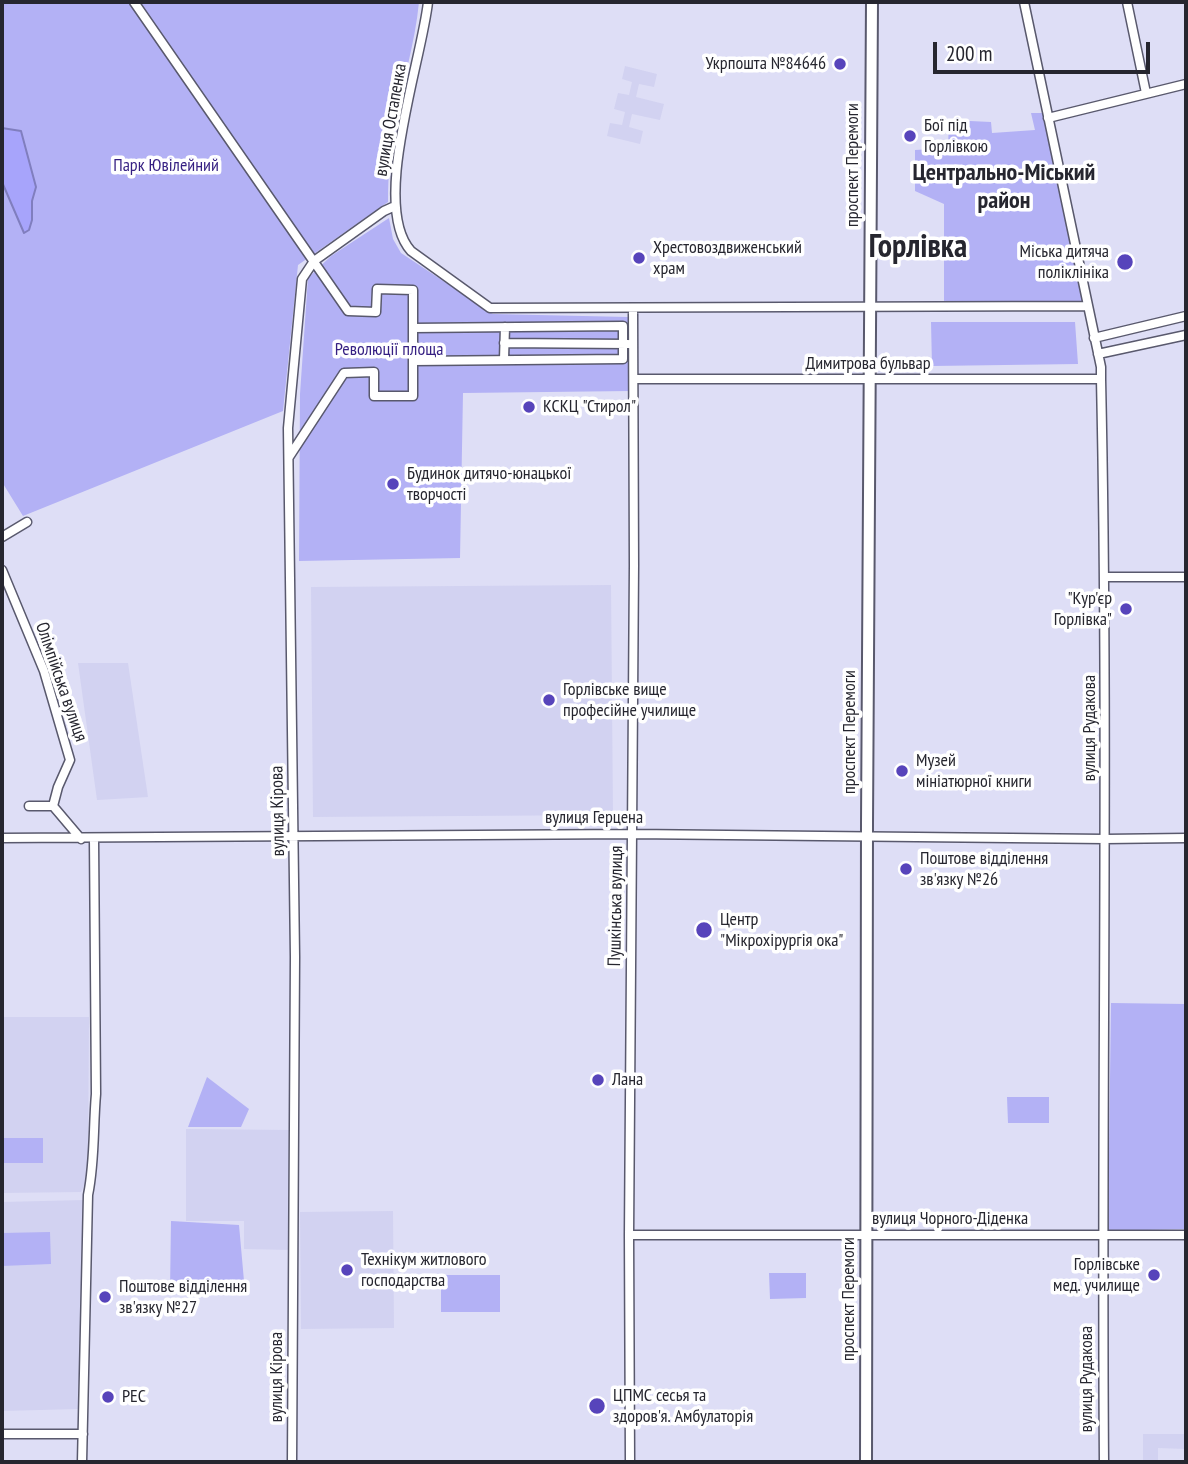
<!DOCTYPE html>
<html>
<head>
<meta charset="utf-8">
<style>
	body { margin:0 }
	#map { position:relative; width:1188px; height:1464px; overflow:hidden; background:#dedef6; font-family:"PT Sans Narrow",sans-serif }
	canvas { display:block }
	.frame { position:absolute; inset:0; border:4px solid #26262f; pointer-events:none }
	.scale { position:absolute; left:933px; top:42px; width:217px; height:32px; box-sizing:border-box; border:4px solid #26262f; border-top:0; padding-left:9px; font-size:21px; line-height:24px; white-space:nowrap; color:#26262f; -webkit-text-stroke:5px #fff; paint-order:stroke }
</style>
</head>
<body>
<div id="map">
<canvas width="1188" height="1464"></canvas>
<div class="frame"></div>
<div class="scale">200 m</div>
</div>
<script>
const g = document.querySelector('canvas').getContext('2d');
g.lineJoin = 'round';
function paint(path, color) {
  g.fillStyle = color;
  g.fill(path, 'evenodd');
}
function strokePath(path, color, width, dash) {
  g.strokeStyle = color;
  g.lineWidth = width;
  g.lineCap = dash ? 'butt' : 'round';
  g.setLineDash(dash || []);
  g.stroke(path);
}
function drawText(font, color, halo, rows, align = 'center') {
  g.font = font + ' "PT Sans Narrow",sans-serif';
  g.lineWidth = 7;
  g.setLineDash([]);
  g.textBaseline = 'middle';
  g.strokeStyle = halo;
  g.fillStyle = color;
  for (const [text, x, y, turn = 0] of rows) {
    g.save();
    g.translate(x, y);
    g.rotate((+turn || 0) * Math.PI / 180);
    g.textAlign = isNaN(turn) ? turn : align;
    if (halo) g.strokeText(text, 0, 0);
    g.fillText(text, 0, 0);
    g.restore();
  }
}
paint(new Path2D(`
	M625,66L657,74L654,87L639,84L636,97L664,104L660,120L632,114L629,127L643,131L640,144L607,136L610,123L622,125L625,112L614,109L618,93L629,95L632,82L622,79Z
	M611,585L613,815L313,817L311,587Z
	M78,663H128L148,797L97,800Z
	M2,1017H89L88,1177L81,1192L2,1193Z
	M186,1129L292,1130V1250L244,1249V1221H186Z
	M84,1200L78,1409L2,1411V1202Z
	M393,1211L394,1328L301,1329L300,1212Z
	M1143,1434H1186V1449L1158,1448V1462H1143Z`), '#d2d2f1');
paint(new Path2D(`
	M2,2H419C415,44 402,84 395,126C390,151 388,176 388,202L298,265L283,411L23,516L2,482Z
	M1031,113H1048L1089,303H944V204L915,191V150L948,148L949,120L991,122L992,133L1035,130Z
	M389,218L393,239L401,253L493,314L628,317L630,391L463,393L460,558L299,561L300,394L308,278L331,256Z
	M931,322H1075L1078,364L932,366Z
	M1111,1003L1186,1004V1229L1108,1231Z
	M207,1077L249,1109L241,1127H188Z
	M1007,1097H1049V1123H1008Z
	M2,1138H43V1163H2Z
	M171,1221L239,1225L244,1281L170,1291Z
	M50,1232L51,1264L2,1266V1233Z
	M769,1273H806V1298L770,1299Z
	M441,1275H500V1312H441Z`), '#b3b1f5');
const water = new Path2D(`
	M2,128L21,131L36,187L32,201V220L29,230L24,233L2,182Z`);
paint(water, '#a7a4fb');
strokePath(water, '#807ebe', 2);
const minor = new Path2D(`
	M134,2L348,311L376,312L377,289L413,290V396H374V372L344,373L289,457
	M428,2C422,60 370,206 411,251L490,308L1087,306
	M1024,2L1101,367V379C1109,740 1101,1101 1104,1462
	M1127,2L1146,93
	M1048,118L1186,84
	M413,328L623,326V359L413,361
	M1094,338L1186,316
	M504,343L628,344
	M1098,354L1186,335
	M504,359L505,327
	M634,379H1101
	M2,537L27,522
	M2,570L44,671L70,760L58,787L53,806
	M1106,577H1186
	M29,806H53L81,839
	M2,838L633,834L1105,839L1186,838
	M629,1235H1186
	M2,1434H83
	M82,1462L88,1195C95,1161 93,1128 96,1094L94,839
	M292,1462L295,957L288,428L302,279L314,261L384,211L395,206
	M630,1462L629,1235L634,565L633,308`);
const major = new Path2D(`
	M866,1462L867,822L872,2`);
strokePath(minor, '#59596d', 11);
strokePath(major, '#59596d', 14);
strokePath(minor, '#fff', 8);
strokePath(major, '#fff', 10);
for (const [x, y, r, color] of [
	[840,64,7,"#5744bb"],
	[910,136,7,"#5744bb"],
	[639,258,7,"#5744bb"],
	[1125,262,9,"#5744bb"],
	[529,407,7,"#5744bb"],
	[393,484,7,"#5744bb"],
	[1126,609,7,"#5744bb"],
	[549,700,7,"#5744bb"],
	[902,771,7,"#5744bb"],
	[906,869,7,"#5744bb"],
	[704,930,9,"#5744bb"],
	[598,1080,7,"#5744bb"],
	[347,1270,7,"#5744bb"],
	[1154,1275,7,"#5744bb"],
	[105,1297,7,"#5744bb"],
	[108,1397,7,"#5744bb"],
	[597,1406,9,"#5744bb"]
]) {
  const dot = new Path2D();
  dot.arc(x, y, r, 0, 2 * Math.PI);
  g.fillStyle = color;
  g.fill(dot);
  strokePath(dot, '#fff', 2.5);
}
drawText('18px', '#26262f', '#fff', [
	["Укрпошта №84646",826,64,"right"],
	["Бої під",924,126],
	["Горлівкою",924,147],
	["Хрестовоздвиженський",653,248],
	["храм",653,269],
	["Міська дитяча",1109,252,"right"],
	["поліклініка",1109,273,"right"],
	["КСКЦ \"Стирол\"",543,407],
	["Будинок дитячо-юнацької",407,474],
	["творчості",407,495],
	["\"Кур'єр",1112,599,"right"],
	["Горлівка\"",1112,620,"right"],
	["Горлівське вище",563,690],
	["професійне училище",563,711],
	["Музей",916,761],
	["мініатюрної книги",916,782],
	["Поштове відділення",920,859],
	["зв'язку №26",920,880],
	["Центр",720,920],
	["\"Мікрохірургія ока\"",720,941],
	["Лана",612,1080],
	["Технікум житлового",361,1260],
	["господарства",361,1281],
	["Горлівське",1140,1265,"right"],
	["мед. училище",1140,1286,"right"],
	["Поштове відділення",119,1287],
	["зв'язку №27",119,1308],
	["ЦПМС сесья та",613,1396],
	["здоров'я. Амбулаторія",613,1417],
	["РЕС",122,1397]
], 'left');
drawText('18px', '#26262f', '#fff', [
	["вулиця Остапенка",391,120,-80],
	["проспект Перемоги",853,165,-90],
	["Димитрова бульвар",868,364],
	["Олімпійська вулиця",61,682,71],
	["вулиця Рудакова",1090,728,-90],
	["проспект Перемоги",850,732,-90],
	["вулиця Кірова",278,811,-91],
	["вулиця Герцена",594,818],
	["Пушкінська вулиця",616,906,-89],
	["вулиця Чорного-Діденка",950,1219],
	["проспект Перемоги",849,1299,-90],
	["вулиця Кірова",277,1377,-90],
	["вулиця Рудакова",1087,1379,-90]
]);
drawText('18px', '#351f82', '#fff', [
	["Парк Ювілейний",166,166],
	["Революції площа",389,350]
]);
drawText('bold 24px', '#26262f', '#fff', [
	["Центрально-Міський",1004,173],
	["район",1004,201]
]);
drawText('bold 32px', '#26262f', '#fff', [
	["Горлівка",918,248]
]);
</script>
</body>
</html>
